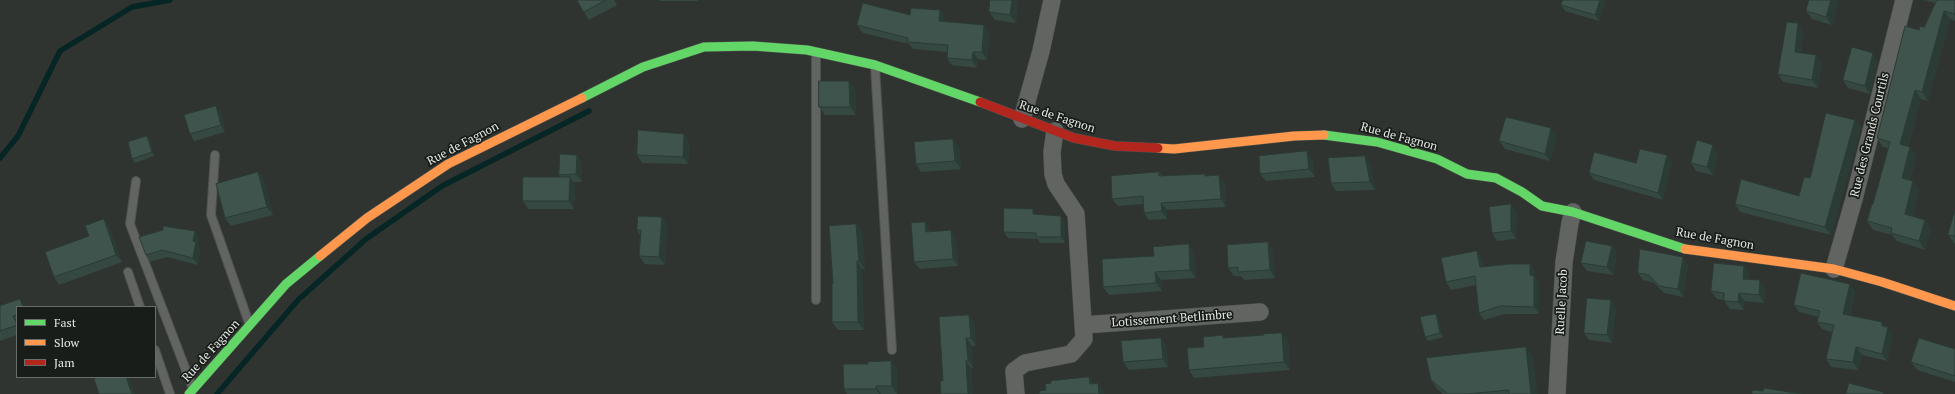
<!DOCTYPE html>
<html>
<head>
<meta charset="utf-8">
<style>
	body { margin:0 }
	#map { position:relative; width:1955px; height:394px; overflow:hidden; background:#303430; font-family:"PT Serif",serif }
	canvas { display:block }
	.legend { position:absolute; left:16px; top:306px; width:140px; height:72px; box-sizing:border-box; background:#191d19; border:1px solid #6a6e6a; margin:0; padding:5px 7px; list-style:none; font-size:12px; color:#e4e8e3 }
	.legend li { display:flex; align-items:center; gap:8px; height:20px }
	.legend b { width:20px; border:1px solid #6a6e6a }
</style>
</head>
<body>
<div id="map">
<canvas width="1955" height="394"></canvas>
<ul class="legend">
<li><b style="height:5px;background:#63d668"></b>Fast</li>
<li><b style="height:5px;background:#ff974d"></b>Slow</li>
<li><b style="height:5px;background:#b3261e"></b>Jam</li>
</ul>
</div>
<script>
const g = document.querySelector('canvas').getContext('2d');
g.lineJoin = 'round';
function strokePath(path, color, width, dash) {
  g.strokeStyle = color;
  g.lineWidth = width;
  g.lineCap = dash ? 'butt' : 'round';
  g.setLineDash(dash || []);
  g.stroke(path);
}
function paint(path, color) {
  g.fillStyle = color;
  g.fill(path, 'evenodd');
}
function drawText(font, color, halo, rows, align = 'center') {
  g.font = font + ' "PT Serif",serif';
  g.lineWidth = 3.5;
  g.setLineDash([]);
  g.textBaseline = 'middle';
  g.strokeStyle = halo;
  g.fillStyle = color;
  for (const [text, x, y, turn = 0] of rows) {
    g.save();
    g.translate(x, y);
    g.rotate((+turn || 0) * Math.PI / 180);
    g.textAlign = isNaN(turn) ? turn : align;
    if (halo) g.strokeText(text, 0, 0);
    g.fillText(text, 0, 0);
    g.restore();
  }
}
strokePath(new Path2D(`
	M0,158L18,136L60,51L132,7L170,0
	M217,394L298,300L366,239L442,186L589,111`), '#052624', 5.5);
const lane = new Path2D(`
	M816,53V300
	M875,66L892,350
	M215,155L211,215L249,323
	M136,181L130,224L192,386
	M128,272L140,307
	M155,350L170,394`);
const street = new Path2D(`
	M1022,119L1041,51L1052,0
	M1834,269L1854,199L1904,0
	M1084,325L1260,312
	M1016,394L1014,371L1025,363L1071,354L1084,339L1076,214L1056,184L1053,174L1052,152L1055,131
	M1557,394L1564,262L1570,223L1573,212`);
const fast = new Path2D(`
	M582,98L643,67L704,47L753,46L807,50L875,65L980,102
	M1324,135L1377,142L1437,159L1467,174L1496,178L1522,192L1542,206L1573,212L1685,249
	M189,394L286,284L320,256`);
const slow = new Path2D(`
	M1158,148L1174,149L1294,136L1324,135
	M1685,249L1834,269L1882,282L1955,306
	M320,256L367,218L448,164L582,98`);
const jam = new Path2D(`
	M980,102L1074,138L1115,146L1158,148`);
strokePath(lane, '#4d514d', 10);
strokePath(street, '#4d514d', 18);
strokePath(fast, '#4d514d', 10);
strokePath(slow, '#4d514d', 10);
strokePath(jam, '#4d514d', 10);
strokePath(lane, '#616461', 8);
strokePath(street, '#616461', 17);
strokePath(fast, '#63d668', 9);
strokePath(slow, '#ff974d', 9);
strokePath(jam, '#b3261e', 9);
paint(new Path2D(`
	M577,0H614L617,5L589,20L584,12Z
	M659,0H698V1H660Z
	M990,0H1018L1016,23L995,20L989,12Z
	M1563,0H1606L1599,21L1565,11L1561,5Z
	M1809,0H1839L1832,25L1812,19L1806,11Z
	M1924,0H1955V21L1950,19L1928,101L1921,99L1908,147H1910L1916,156L1910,180L1913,181L1919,190L1913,216L1925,220L1931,229L1925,250L1897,241L1892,235L1873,230L1867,221L1873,204L1888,148L1883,147L1877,138L1919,30L1924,27L1935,3Z
	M940,10L945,18V21L990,33L987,60L978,59L977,68L952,65L947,58L948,52L913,49L909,44L863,33L857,25L910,15Z
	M1803,31L1801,53L1822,63L1818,88L1783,82L1778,74Z
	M1878,61L1870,94L1848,88L1843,80Z
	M849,81L855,89L856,115H825L819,107Z
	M216,106L221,112L225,132L194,141L190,134Z
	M1855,120L1861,128L1831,235L1740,212L1735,204L1799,196L1810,178Z
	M1551,128L1557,136L1550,161L1505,149L1499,141Z
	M684,134L689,142L688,164L642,163L637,155Z
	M147,136L150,140L154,156L135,163L132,159Z
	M959,147L961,169L921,172L916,164Z
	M1718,153L1713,175L1696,171L1691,163Z
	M577,155L582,163V182H573L575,185L574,209H528L523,201L561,177L559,175Z
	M1312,159L1315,177L1266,181L1260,174Z
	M1636,163H1672L1663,200L1594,180L1589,173Z
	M1371,164L1375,190L1336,191L1331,183Z
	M258,172L264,180L273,215L231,226L225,218Z
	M1159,172L1162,176L1205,174L1206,176L1225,183L1226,207L1167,210V219L1149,220L1144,213L1143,204L1118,206L1112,199Z
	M1955,210V244L1948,235Z
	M1517,212L1516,239L1497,241L1492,233Z
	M1037,215L1065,222V243H1040L1038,239L1008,238L1004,232Z
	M662,217L667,225L665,265L645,264L639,256L640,235L637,230Z
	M104,219L109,227L122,262L59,285L54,277Z
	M925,222L930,230L931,232L956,238L958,266L920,269L914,262Z
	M856,224L862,232L865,269H862L864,330H838L832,322L833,284Z
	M195,231L199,238L198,245L200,249L198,265L167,257L150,262L146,255Z
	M1268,242L1273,250L1275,278L1244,280L1241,276H1234L1228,268Z
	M1612,246L1617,254L1613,275L1587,271L1581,263Z
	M1194,252L1196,278L1161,280L1162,291L1109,295L1103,287L1154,256Z
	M1683,257L1688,265L1683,297L1664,293L1654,283L1643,280L1638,273Z
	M1482,258L1484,267L1530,264L1535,272V277L1539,283V314H1505L1484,320L1479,313L1476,285L1451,290L1446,282Z
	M1744,266L1750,274L1749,279L1766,288L1764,303L1744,301V310L1730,309L1724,301V300L1717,299L1711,291Z
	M1855,291L1850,315L1882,322L1885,327L1893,335L1887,361L1862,355L1858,370L1831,367L1826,359L1832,332L1822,329L1817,322L1818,317L1799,312L1794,305Z
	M0,306L17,307V335L0,341Z
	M1616,308L1612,343L1589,340L1584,333Z
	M1436,314L1438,318L1443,337L1428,341L1425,337Z
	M974,322L976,346H972L973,368H971L973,394H941L943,381Z
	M1161,338L1166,346L1168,367L1129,370L1123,362Z
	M1225,338L1288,340L1290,370L1194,378L1189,370L1204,347Z
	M1526,347L1533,357L1537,394H1443L1437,389L1431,380Z
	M1955,349V382L1917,370L1911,362Z
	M897,369V394H847L844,389Z`), '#354841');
paint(new Path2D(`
	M1012,0H1018L1016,23L1010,15Z
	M1600,0H1606L1599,21L1595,15Z
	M1831,0H1839L1832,25L1826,17Z
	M940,10L945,18L944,29L939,21Z
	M1944,11L1950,19L1928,101L1922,92Z
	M1798,23L1803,31L1800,60L1795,52Z
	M984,25L990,33L987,60L982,52Z
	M973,52L978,59L977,68L972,60Z
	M1873,53L1878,61L1870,94L1865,86Z
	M1816,55L1822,63L1818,88L1812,80Z
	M849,81L855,89L856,115L850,107Z
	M1915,90L1921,99L1906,153L1900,144Z
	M216,106L221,112L225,132L221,125Z
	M1855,120L1861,128L1831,235L1825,227Z
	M1551,128L1557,136L1550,161L1545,154Z
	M684,134L689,142L688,164L683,157Z
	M147,136L150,140L154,156L152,152Z
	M953,139L959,147L961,169L955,161Z
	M1713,145L1718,153L1713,175L1707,167Z
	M1910,147L1916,156L1908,187L1902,178Z
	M1307,151L1312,159L1315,177L1309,169Z
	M577,155L582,163V182L576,174Z
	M1667,155L1672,163L1663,200L1658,193Z
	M1365,156L1371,164L1375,190L1370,182Z
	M258,172L264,180L273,215L267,207Z
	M1219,175L1225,183L1226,207L1221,199Z
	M570,177L575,185L574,209L569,201Z
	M1913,181L1919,190L1911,223L1905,214Z
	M1161,203L1167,210V219L1162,211Z
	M1511,204L1517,212L1516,239L1511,231Z
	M1033,209L1037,215L1033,214Z
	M1061,216L1065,222V243L1061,237Z
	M662,217L667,225L665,265L659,257Z
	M104,219L109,227L122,262L116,255Z
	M1925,220L1931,229L1925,250L1919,241Z
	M925,222L930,230L931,240L926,232Z
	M856,224L862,232L865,269L859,261Z
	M951,230L956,238L958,266L953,259Z
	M195,231L199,238L198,245L200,249L198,265L193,258V241Z
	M1268,242L1273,250L1275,278L1270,270Z
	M1189,244L1194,252L1196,278L1190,270Z
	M1612,246L1617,254L1613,275L1607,267Z
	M1477,251L1482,258L1485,275L1480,267Z
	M1683,257L1688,265L1683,297L1678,289Z
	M857,261L862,269L864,330L858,322Z
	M1530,264L1535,272V277L1539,283V314L1534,307L1530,275Z
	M1744,266L1750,274L1749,286L1743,279Z
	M1155,272L1161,280L1162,291L1156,283Z
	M1760,280L1766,288L1764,303L1759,295Z
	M1850,284L1855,291L1848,321L1843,314Z
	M1739,293L1744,301V310L1738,302Z
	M20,299L25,307H23Z
	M1611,300L1616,308L1612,343L1607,335Z
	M1436,314L1438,318L1443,337L1440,333Z
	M969,315L974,322L976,346L971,338Z
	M13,316L17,321V325Z
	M1882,322L1887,330L1888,327L1893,335L1887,361L1882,354Z
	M1282,333L1288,340L1290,370L1284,362Z
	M966,338L972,346L973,368L968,360Z
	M1161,338L1166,346L1168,367L1163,359Z
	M1526,347L1533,357L1537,394H1531Z
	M1856,347L1862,355L1858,370L1853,362Z
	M891,361L897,369V394L892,386Z
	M966,361L971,368L973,394H968Z
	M126,377H129L135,394H132Z
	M1089,377L1095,385L1090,384Z
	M1098,383L1104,391V394H1099Z
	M876,386L881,394H879L876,389Z`), '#2b3b35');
const building = new Path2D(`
	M577,0H606L584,12Z
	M990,0H1012L1010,15L989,12Z
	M1563,0H1600L1595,15L1561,5Z
	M1809,0H1831L1826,17L1806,11Z
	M1937,0H1955V14L1944,11L1922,92L1915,90L1900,144L1910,147L1902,178L1913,181L1905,214L1925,220L1919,241L1891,233L1892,228L1867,221L1872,204H1873L1890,142L1877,138L1905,26L1919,30L1920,26L1924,27Z
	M863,3L910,15L911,8L940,10L939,21L984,25L982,52H973L972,60L947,58L948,45L907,42L908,38L857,25Z
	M1787,22L1798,23L1795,52L1816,55L1812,80L1778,74Z
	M1852,47L1873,53L1865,86L1843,80Z
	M819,81H849L850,107H819Z
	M216,106L221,125L190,134L184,115Z
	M1826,113L1855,120L1825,227L1735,204L1741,179L1799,196L1804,177L1810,178Z
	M1506,117L1551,128L1545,154L1499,141Z
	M638,130L684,134L683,157L637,155Z
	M147,136L152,152L132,159L128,142Z
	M953,139L955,161L916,164L914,142Z
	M1697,140L1713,145L1707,167L1691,163Z
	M1640,149L1667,155L1658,193L1589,173L1594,152L1636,163Z
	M1307,151L1309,169L1260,174L1259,156Z
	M560,154L577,155L576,174L559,175Z
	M1365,156L1370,182L1331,183L1328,158Z
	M258,172L267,207L225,218L216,184Z
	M1159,172V176L1205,174V176L1219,175L1221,199L1161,203L1162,211L1144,213L1143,196L1112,199L1111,176Z
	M523,177H570L569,201H523Z
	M1511,204V231L1492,233L1489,207Z
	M1004,208L1033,209V214L1061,216V237H1036V233L1004,232Z
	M1955,210V236L1948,235Z
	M638,216L662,217L659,257L639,256L641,230H637Z
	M104,219L116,255L54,277L45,252L89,236L85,226Z
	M925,222L926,232L951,230L953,259L914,262L911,223Z
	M856,224L859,261H857L858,322H832V284H833L829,226Z
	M163,226L195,231L193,241L196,242L193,258L162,250L146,255L139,237L163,230Z
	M1586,241L1612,246L1607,267L1581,263Z
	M1268,242L1270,270L1238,272V267L1228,268L1227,245Z
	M1189,244L1190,270L1155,272L1156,283L1103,287L1102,259L1154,256L1153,247Z
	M1640,249L1683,257L1678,289L1659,286L1649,275L1638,273Z
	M1477,251L1480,267L1510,264H1530V275L1534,276V307L1500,306L1479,313L1475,276L1446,282L1441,258Z
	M1714,263L1744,266L1743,279L1760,280L1759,295L1739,293L1738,302L1724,301V293L1711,291Z
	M1801,273L1850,284L1843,314L1882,322V326L1888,327L1882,354L1856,347L1853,362L1826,359L1834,325L1817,322L1820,311L1794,305Z
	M1587,298L1611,300L1607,335L1584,333Z
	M20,299L23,307H17V315L13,316L17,325L0,331V306Z
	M1436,314L1440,333L1425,337L1420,317Z
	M969,315L971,338H966L968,360L966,361L968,394H941L940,381H943L939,317Z
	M1282,333L1284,362L1189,370L1187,348L1204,347L1203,337L1223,335V338L1264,335V334Z
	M1161,338L1163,359L1123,362L1121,341Z
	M1919,338L1955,349V376L1911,362Z
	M1526,347L1531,394H1509V390L1467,394H1448L1431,380L1426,358Z
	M891,361L892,386H876V389H844L843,364H868V362Z
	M99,377H126L132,394H99L94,379Z
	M1089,377L1090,384L1098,383L1099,394H1039V391L1046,390L1045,384L1051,383V381Z
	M1849,383L1883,392V394H1846Z
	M1764,388L1802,394H1752V390L1763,391Z`);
paint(building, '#3e544c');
strokePath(building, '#2b3b35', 1);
drawText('12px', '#e4e8e3', '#191d19', [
	["Rue de Fagnon",1057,117,18],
	["Rue des Grands Courtils",1870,135,-76],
	["Rue de Fagnon",1399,137,15],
	["Rue de Fagnon",463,144,-28],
	["Rue de Fagnon",1715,239,10],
	["Ruelle Jacob",1562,302,-87],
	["Lotissement Betlimbre",1172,319,-4],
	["Rue de Fagnon",211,351,-48]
]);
</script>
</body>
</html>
